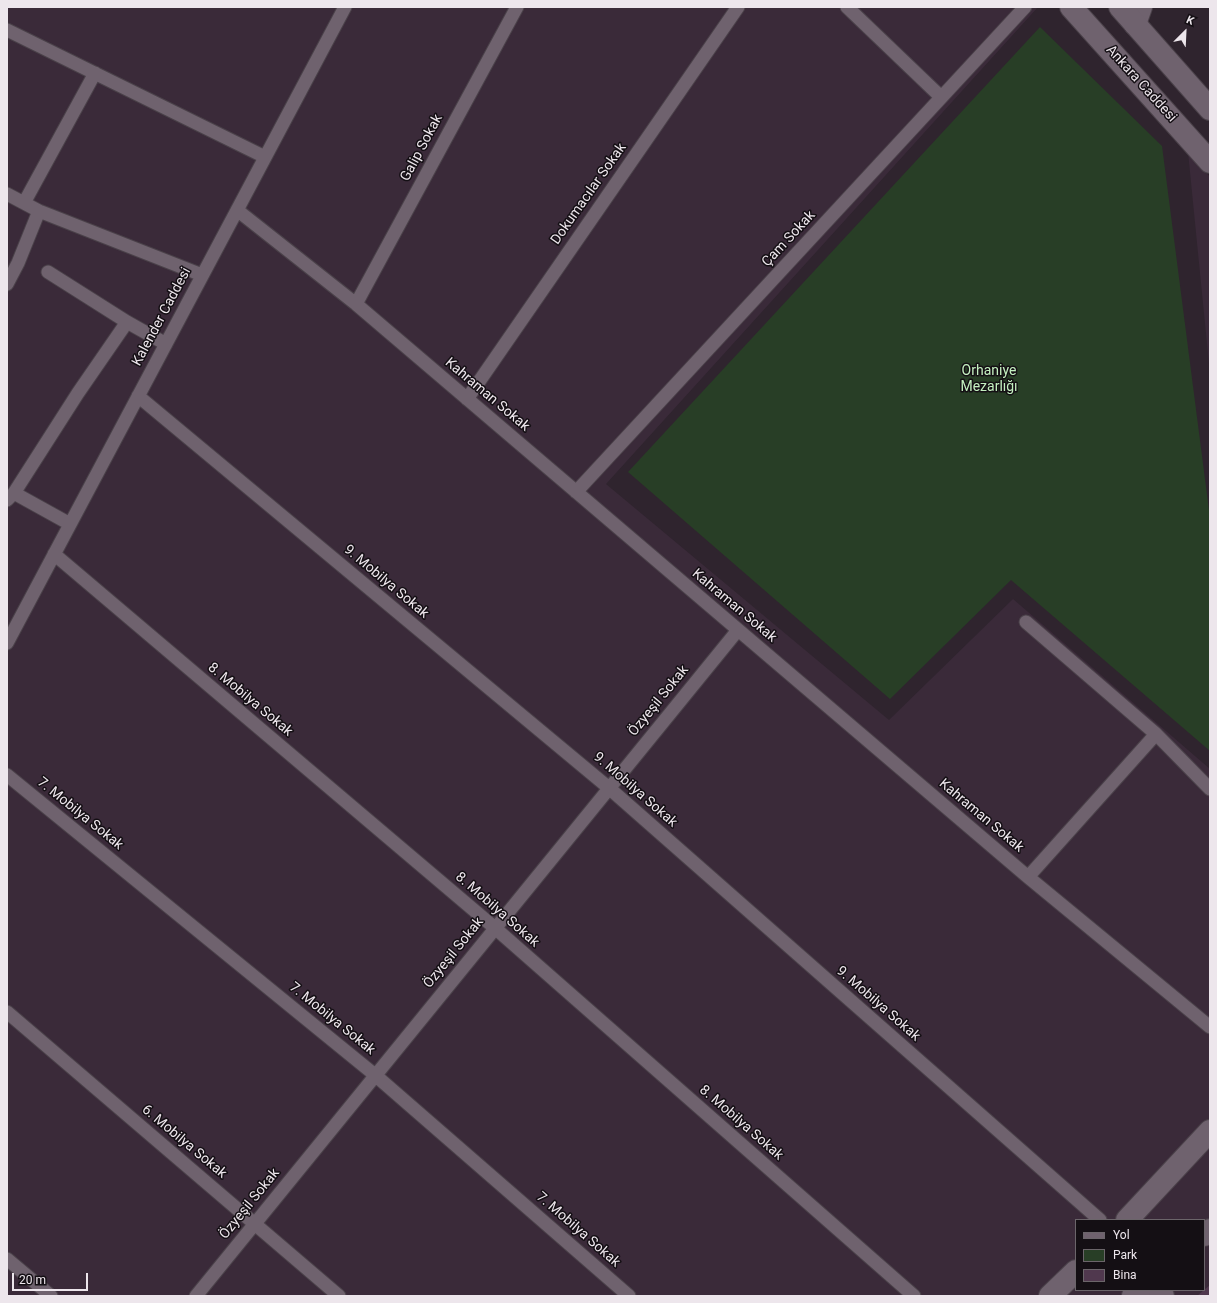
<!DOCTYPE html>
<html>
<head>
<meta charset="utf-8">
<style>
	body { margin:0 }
	#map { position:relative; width:1217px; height:1303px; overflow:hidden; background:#2f242e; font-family:Roboto,sans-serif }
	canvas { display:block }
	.frame { position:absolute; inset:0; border:8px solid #ede6ec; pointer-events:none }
	.legend { position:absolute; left:1075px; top:1219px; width:130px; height:72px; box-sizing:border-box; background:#140f14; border:1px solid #6b656a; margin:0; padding:5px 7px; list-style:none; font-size:12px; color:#ede6ec }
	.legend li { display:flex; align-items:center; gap:8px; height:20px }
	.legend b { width:20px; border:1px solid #6b656a }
	.north { position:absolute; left:1165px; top:12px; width:40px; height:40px; -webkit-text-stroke:3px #140f14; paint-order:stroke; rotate:24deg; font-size:11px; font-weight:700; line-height:16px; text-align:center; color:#ede6ec }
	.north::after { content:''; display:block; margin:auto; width:14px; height:18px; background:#ede6ec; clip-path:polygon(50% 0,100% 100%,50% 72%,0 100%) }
	.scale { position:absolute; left:12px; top:1273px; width:76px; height:18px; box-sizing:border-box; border:2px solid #ede6ec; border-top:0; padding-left:5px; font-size:12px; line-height:14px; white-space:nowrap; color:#ede6ec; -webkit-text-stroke:3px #140f14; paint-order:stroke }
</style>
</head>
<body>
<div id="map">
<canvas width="1217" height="1303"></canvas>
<div class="frame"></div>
<ul class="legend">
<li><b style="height:5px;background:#6f626e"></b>Yol</li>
<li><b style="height:11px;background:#283e26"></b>Park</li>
<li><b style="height:11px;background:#50384e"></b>Bina</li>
</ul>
<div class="north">K</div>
<div class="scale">20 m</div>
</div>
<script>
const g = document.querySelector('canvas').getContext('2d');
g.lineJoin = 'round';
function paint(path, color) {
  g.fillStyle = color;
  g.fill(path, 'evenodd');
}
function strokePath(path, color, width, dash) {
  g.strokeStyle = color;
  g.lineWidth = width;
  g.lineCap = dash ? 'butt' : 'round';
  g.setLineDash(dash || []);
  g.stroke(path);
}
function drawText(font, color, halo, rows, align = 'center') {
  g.font = font + ' Roboto,sans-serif';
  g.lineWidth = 3;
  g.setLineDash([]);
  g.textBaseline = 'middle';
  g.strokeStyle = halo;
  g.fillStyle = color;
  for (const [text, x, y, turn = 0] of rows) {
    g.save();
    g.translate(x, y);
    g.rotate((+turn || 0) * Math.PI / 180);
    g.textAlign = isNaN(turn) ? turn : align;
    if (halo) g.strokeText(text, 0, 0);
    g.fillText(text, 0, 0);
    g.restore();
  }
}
paint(new Path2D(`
	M7,7H1038L606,484L889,720L1013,599L1210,769V1296H7ZM1076,1220H1204V1290H1076Z
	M1188,152L1210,177V374Z`), '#3a2a39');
paint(new Path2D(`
	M1040,27L1162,146L1210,518V751L1011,580L890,699L628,472Z`), '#283e26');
paint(new Path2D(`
	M1210,1285V1296H1197L1204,1290Z`), '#50384e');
const service = new Path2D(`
	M847,7L941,97
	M7,30L265,157
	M7,194L39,211L202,275
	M24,203L95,73
	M237,210L356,304L1028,877L1210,1027
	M48,272L127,322L166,344
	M7,284L18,263L39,211
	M356,304L517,7
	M138,396L609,788L1100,1220
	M467,399L738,7
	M576,492L1025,7
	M14,493L70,524
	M7,500L14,493L78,393L127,322
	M54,554L495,928L914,1296
	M1026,622L1156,734L1210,789
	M7,643L345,7
	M7,775L375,1075L629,1296
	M1028,877L1156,734
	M7,1012L339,1296
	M7,1259L51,1296
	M196,1296L738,630`);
const minor = new Path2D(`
	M1158,1290L1163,1296`);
const tertiary = new Path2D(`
	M1135,24L1141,7`);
const secondary = new Path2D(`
	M1071,7L1210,162
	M1120,7L1210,109
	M1127,1220L1210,1131
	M1204,1235L1210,1230
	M1050,1296L1076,1271
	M1133,1296L1139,1290`);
strokePath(service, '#4a4149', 15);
strokePath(minor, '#4a4149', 24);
strokePath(tertiary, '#4a4149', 24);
strokePath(secondary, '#4a4149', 24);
strokePath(service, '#6f626e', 13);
strokePath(minor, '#6f626e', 22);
strokePath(tertiary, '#6f626e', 22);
strokePath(secondary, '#6f626e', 22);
drawText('14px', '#ede6ec', '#140f14', [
	["Ankara Caddesi",1141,84,48],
	["Galip Sokak",422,148,-62],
	["Dokumacılar Sokak",589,194,-55],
	["Çam Sokak",789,239,-47],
	["Kalender Caddesi",162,317,-62],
	["Kahraman Sokak",487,395,40],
	["9. Mobilya Sokak",386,582,40],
	["Kahraman Sokak",734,606,40],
	["8. Mobilya Sokak",250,700,40],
	["Özyeşil Sokak",659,701,-51],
	["9. Mobilya Sokak",635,790,41],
	["7. Mobilya Sokak",80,814,39],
	["Kahraman Sokak",981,816,40],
	["8. Mobilya Sokak",497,910,41],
	["Özyeşil Sokak",454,953,-51],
	["9. Mobilya Sokak",878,1004,41],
	["7. Mobilya Sokak",332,1019,39],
	["8. Mobilya Sokak",741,1123,41],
	["6. Mobilya Sokak",184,1142,40],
	["Özyeşil Sokak",250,1204,-51],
	["7. Mobilya Sokak",578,1230,41]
]);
drawText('14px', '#c4f0c0', '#140f14', [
	["Orhaniye",989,371],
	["Mezarlığı",989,387]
]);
</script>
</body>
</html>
